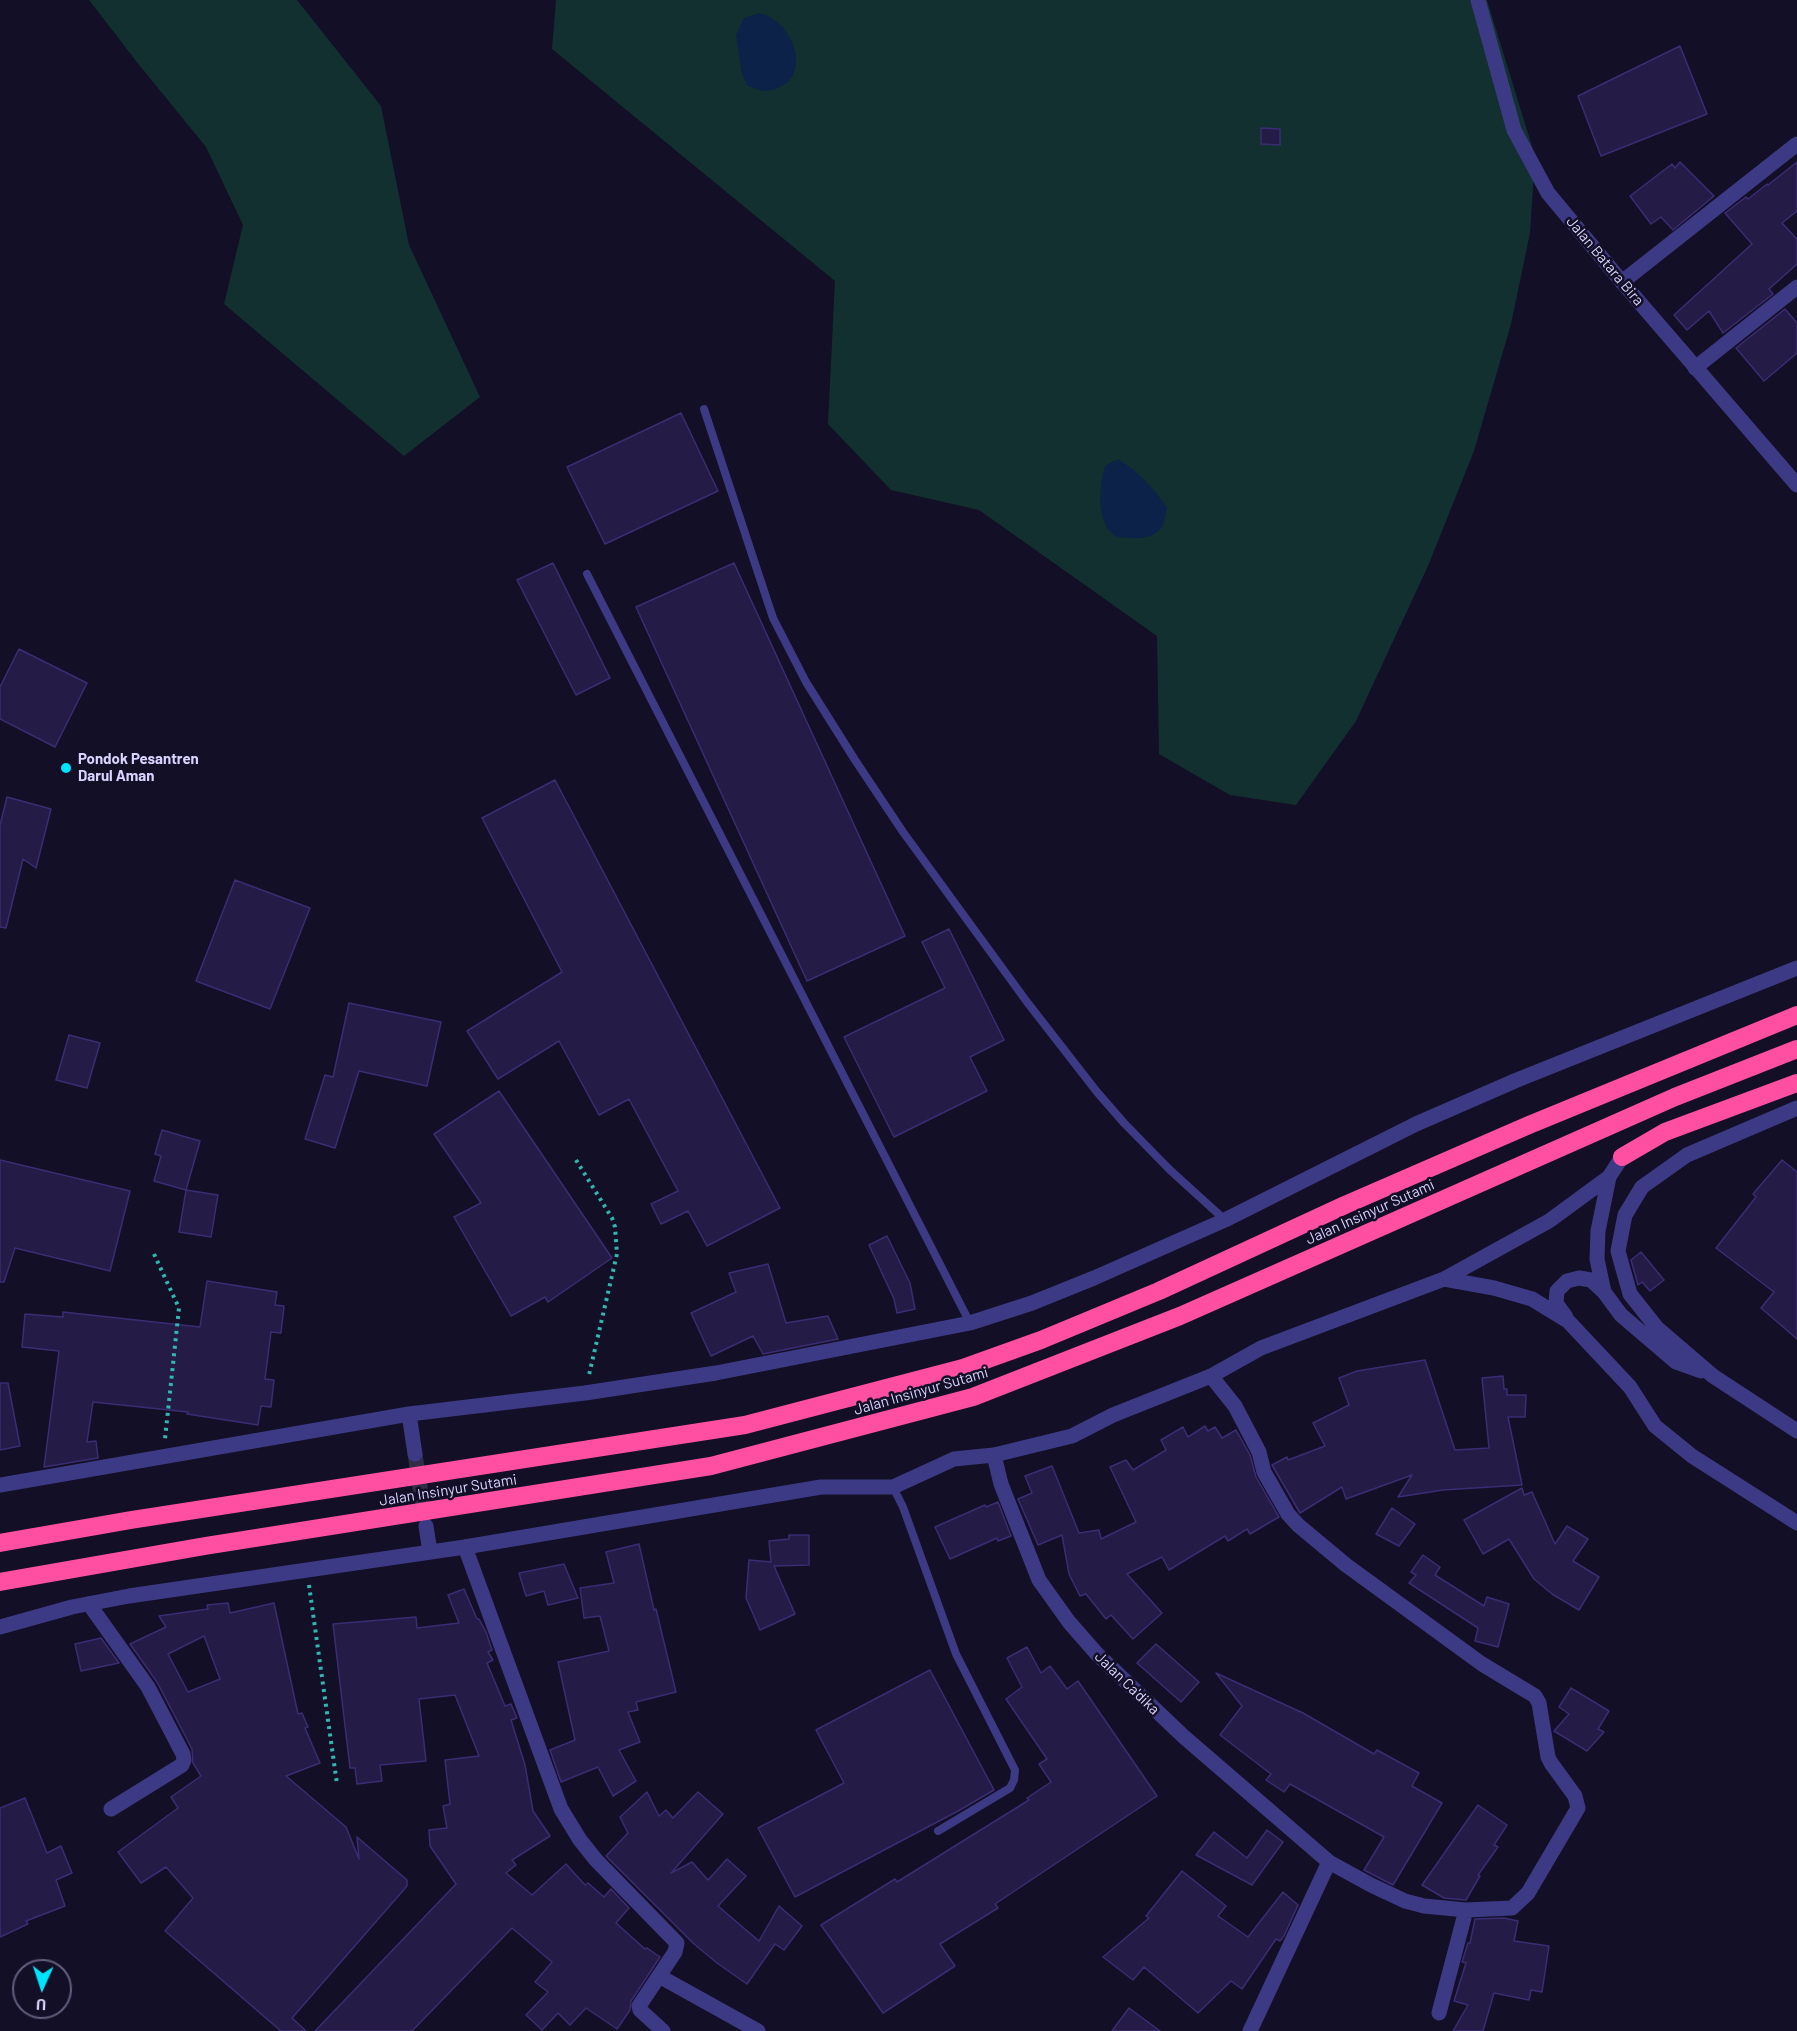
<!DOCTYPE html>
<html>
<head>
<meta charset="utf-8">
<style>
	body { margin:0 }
	#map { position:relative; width:1797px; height:2031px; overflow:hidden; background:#130f26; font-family:Barlow,sans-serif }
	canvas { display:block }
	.north { position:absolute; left:12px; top:1959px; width:60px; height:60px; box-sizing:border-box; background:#130f26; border:2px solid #625e7d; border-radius:50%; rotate:183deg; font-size:16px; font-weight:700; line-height:24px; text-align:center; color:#d9d4ff }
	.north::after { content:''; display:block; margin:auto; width:21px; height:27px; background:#00e5ff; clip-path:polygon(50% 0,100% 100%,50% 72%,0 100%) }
</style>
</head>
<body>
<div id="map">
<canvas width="1797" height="2031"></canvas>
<div class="north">U</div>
</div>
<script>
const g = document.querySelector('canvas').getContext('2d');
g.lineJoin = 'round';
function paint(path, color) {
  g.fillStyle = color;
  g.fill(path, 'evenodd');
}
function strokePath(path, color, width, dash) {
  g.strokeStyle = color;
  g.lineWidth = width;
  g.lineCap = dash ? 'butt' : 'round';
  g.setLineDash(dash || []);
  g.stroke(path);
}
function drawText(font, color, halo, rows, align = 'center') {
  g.font = font + ' Barlow,sans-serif';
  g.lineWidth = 5;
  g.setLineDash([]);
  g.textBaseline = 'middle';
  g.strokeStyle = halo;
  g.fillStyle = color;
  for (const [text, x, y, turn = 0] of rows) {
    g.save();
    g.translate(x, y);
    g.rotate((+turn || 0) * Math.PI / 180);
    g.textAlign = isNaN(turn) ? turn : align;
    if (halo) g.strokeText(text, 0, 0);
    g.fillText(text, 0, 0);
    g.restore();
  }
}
paint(new Path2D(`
	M89,0H297L381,106L409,245L480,397L404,456L224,304L243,225L206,147L136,61Z
	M556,0H1487L1535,156L1530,233L1511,324L1474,451L1428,566L1356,721L1296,805L1230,795L1159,754L1157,636L979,510L891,490L828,424L835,281L552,49Z`), '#12302f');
paint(new Path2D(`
	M759,13C797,21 816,86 766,91C761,91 754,88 748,86L742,75L736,35L744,18Z
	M1118,459C1139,472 1153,487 1167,508C1165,513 1165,522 1162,527C1152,542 1130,538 1116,537C1113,534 1108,530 1106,526C1097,508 1100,484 1105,466Z`), '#0c2248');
const building = new Path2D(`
	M1680,46L1707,114L1601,156L1578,96Z
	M1261,128L1280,129V145L1261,144Z
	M1680,162L1714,196L1673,230L1661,217L1651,224L1630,196L1672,164L1675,168Z
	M1797,162V211L1782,223L1797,239V264L1769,289L1773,294L1723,333L1709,311L1687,330L1674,315L1752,244L1725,213L1746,197L1748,199L1767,184L1768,185Z
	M1785,309L1797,323V353L1764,381L1736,348Z
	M681,413L718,491L605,544L567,467Z
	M553,563L610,678L576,695L517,580Z
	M734,563L905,936L807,981L636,607Z
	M19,649L87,683L55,747L0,719V687Z
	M555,780L780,1208L707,1246L688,1211L661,1224L651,1204L678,1191L629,1099L599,1115L559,1041L498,1079L467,1031L562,972L482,818Z
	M7,797L51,809L36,868L23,859L6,928L0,927V825Z
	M235,880L310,908L270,1009L196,981Z
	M949,929L1004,1040L970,1057L987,1091L894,1137L844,1037L945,988L922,942Z
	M349,1003L441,1022L427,1086L359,1071L335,1148L305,1139L325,1075L333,1077Z
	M69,1035L100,1043L87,1088L56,1080Z
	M499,1091L612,1258L548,1302L545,1297L511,1316L454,1217L481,1203L434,1134Z
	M162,1130L200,1141L186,1190L154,1181L161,1156L155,1154Z
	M0,1160L130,1191L110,1271L15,1248L4,1282H0Z
	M1782,1160L1797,1172V1339L1761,1308L1774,1292L1716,1248L1756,1197L1753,1194Z
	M186,1190L218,1195L211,1237L179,1232Z
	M887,1236L910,1283L915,1309L897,1313L894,1299L869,1245Z
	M1641,1252L1664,1280L1650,1291L1642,1282L1638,1285L1631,1260Z
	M768,1264L786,1323L828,1316L838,1339L763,1354L753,1336L711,1356L691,1313L736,1292L729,1273Z
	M207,1281L277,1292L275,1305L284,1306L281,1333L271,1332L265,1379L274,1380L271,1407L261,1406L258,1425L187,1414L188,1412L93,1402L87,1442L96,1441L98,1458L44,1467L59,1351L22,1347L25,1314L63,1317V1312L200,1327Z
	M1425,1360L1455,1450L1489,1448L1482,1378L1503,1376L1504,1389H1507V1395H1526L1525,1417H1508L1522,1485L1443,1490L1398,1497L1412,1475L1346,1499L1342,1487L1300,1513L1272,1465L1287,1457L1288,1460L1325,1446L1313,1423L1349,1405L1339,1378L1357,1371Z
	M0,1383H8L20,1446L0,1450Z
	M1205,1426L1208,1431L1215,1427L1222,1438L1236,1430L1250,1455L1256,1477L1279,1517L1250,1534L1247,1529L1228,1541L1225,1536L1169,1570L1162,1557L1127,1574L1162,1613L1133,1639L1111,1615L1106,1619L1086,1594L1080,1596L1069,1574L1062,1535L1038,1545L1018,1499L1032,1493L1025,1476L1052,1466L1079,1533L1099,1530L1101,1539L1136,1522L1110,1467L1126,1460L1133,1470L1166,1450L1161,1440L1183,1427L1188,1437Z
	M1522,1488L1524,1495L1532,1492L1555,1544L1567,1526L1588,1539L1573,1561L1599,1577L1579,1610L1552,1594L1534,1579L1509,1539L1483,1554L1464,1520Z
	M998,1502L1011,1536L998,1541L997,1538L950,1559L935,1527L985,1505L986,1507Z
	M1392,1508L1415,1524L1399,1546L1376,1534Z
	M789,1535H809V1565L774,1566L795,1614L760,1630L746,1598L749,1560L771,1562L769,1541L789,1539Z
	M639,1544L654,1610L656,1609L676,1692L636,1702L638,1710L628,1712L640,1742L619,1750L636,1781L613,1796L598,1767L561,1782L550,1750L575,1740L558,1662L609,1651L600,1616L584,1618L580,1588L614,1583L606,1552Z
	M1423,1555L1440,1567L1435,1575L1484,1606L1487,1597L1509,1604L1498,1647L1475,1641L1478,1628L1409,1583L1416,1575L1411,1572Z
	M564,1564L578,1598L548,1605L544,1591L526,1596L519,1573Z
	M464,1589L477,1619H479L486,1632L492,1650L488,1652L493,1660L487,1663L505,1706L511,1704L517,1718L511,1720L525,1765L533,1811L550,1836L512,1860L516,1865L506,1873L532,1895L566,1864L585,1885L588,1883L604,1897L611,1889L629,1908L616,1923L645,1949L647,1948L660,1957L631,2001L630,2010L617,2029L586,2008L570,2025L558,2013L542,2030L526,2015L548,1992L535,1982L552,1962L512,1928L412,2031H315L456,1884L430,1846L429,1830L447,1828L443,1806L450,1804L445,1760L479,1756L455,1695L419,1699L426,1761L380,1765L382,1781L357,1784L355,1768H350L333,1624L416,1617L417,1628L459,1623L448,1595Z
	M228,1603L230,1613L274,1603L298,1714L302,1713L308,1727L305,1728L320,1763L286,1776L346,1827L359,1859L357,1837L407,1880V1886L292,2018L306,2031H281L165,1931L193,1898L166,1867L141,1883L118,1852L178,1808L171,1797L201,1776L193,1763L192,1749L157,1682L130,1644L166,1627L159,1616L208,1609L207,1605ZM204,1636L220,1679L188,1692L168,1654Z
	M101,1638L119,1663L81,1671L75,1644Z
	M1156,1644L1199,1682L1181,1702L1137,1663Z
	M1027,1647L1041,1673L1050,1666L1067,1689L1078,1681L1157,1796L995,1904L998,1908L940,1944L955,1966L883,2013L821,1925L895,1879L897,1882L1029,1800L1027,1798L1051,1782L1039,1764L1047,1759L1006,1699L1022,1687L1007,1658Z
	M930,1670L994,1790L958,1811L795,1897L758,1828L844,1783L816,1730Z
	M1216,1673L1303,1713L1374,1754L1377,1750L1419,1773L1412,1786L1442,1803L1393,1885L1364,1870L1384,1837L1290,1784L1284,1792L1266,1780L1271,1774L1220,1735L1242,1706Z
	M1571,1688L1609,1711L1598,1729L1604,1732L1587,1751L1554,1731L1569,1714L1559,1707Z
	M647,1792L659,1816L666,1810L673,1818L698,1792L723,1814L671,1873L692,1862L708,1880L727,1859L746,1876L718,1906L759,1941L779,1906L802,1926L784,1950L775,1944L747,1984L717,1963L694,1944L606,1856L628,1833L620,1817Z
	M25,1798L47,1853L61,1846L72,1873L56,1880L65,1906L26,1921L28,1924L0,1937V1808Z
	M1478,1805L1507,1825L1494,1845L1498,1847L1478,1875L1480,1876L1466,1900L1444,1898L1422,1885Z
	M1267,1830L1283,1842L1252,1885L1196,1855L1214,1832L1247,1858Z
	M1182,1871L1226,1906L1218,1916L1248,1937L1283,1892L1298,1905L1284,1936L1280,1941L1276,1939L1242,1989L1231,1981L1198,2013L1144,1967L1133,1980L1103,1957L1149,1918L1146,1916Z
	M1504,1918L1518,1921L1514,1941L1549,1946L1542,1992L1531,1990L1529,2000L1494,1993L1483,2031H1453L1468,2005L1454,2001L1466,1963L1462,1962L1468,1943H1470L1475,1919Z
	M1129,2008L1160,2031H1112Z`);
paint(building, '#241b47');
strokePath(building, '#3b2d73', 1.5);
strokePath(new Path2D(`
	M415,1454L425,1520`), '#312d47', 15, [15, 8]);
strokePath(new Path2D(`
	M576,1160L612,1218L615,1227L617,1254L589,1375
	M154,1254L179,1308L165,1439
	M309,1585L337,1784`), '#2fb8b0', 4, [3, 4.5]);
strokePath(new Path2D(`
	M704,409L773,618L806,682L855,760L903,832L1027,1002L1097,1092L1124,1123L1170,1170L1225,1220
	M587,574L970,1323
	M893,1487L903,1507L956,1654L1015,1770L1014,1780L1010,1788L938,1831`), '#3d3a85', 8);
strokePath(new Path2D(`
	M1622,282L1797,144
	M1695,368L1797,287
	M994,1455L1001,1484L1039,1580L1069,1622L1097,1654L1183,1736L1329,1862L1371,1885L1405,1901L1424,1906L1466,1910L1512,1908L1528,1893L1578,1808L1575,1796L1551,1763L1548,1757L1539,1703L1535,1696L1482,1664L1346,1565L1298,1525L1288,1514L1264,1472L1259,1452L1235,1406L1211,1376
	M465,1547L561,1809L580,1840L596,1860L677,1943L675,1952L639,2006L640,2010L663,2031
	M89,1604L148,1687L183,1754L184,1760L182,1765L111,1809
	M659,1976L758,2031
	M1439,2013L1466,1910
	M1250,2031L1329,1862`), '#3d3a85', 15);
strokePath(new Path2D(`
	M1478,0L1514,130L1548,193L1622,282L1797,485
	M1797,1108L1687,1155L1642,1187L1625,1215L1618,1251L1630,1294L1657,1328L1713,1376L1797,1431
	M1444,1279L1494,1288L1532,1299L1568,1321L1630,1387L1655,1426L1692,1456L1797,1523
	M1604,1292L1597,1259L1598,1231L1609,1177L1622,1157
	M1566,1317L1556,1303L1557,1291L1567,1281L1579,1278L1591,1280L1604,1292L1621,1315L1676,1362L1701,1371
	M409,1414L415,1454
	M0,1485L409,1414L585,1393L716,1373L970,1323L1032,1303L1094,1278L1225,1220L1416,1124L1517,1080L1797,968
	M426,1526L430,1552
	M0,1627L72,1607L129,1596L465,1547L821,1487H893L954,1459L994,1455L1072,1436L1113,1415L1211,1376L1261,1348L1444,1279L1549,1221L1609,1177`), '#3d3a85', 15);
strokePath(new Path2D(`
	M1622,1157L1665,1132L1797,1083
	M0,1543L131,1520L745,1425L963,1368L1041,1340L1159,1291L1345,1205L1529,1125L1797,1015
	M0,1582L205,1546L711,1466L973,1397L1180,1316L1675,1097L1797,1049`), '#ff4fa3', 18);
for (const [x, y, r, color] of [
	[66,768,6,"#00e5ff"]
]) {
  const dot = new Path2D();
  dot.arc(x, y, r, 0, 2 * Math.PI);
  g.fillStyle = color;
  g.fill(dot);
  strokePath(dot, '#130f26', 2);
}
drawText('15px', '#d9d4ff', '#130f26', [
	["Jalan Batara Bira",1605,261,50],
	["Jalan Insinyur Sutami",1370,1212,-24],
	["Jalan Insinyur Sutami",921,1391,-16],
	["Jalan Insinyur Sutami",448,1490,-9],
	["Jalan Ca'dika",1127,1683,44]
]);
drawText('bold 15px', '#d9d4ff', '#130f26', [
	["Pondok Pesantren",78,759],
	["Darul Aman",78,776]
], 'left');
</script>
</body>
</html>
